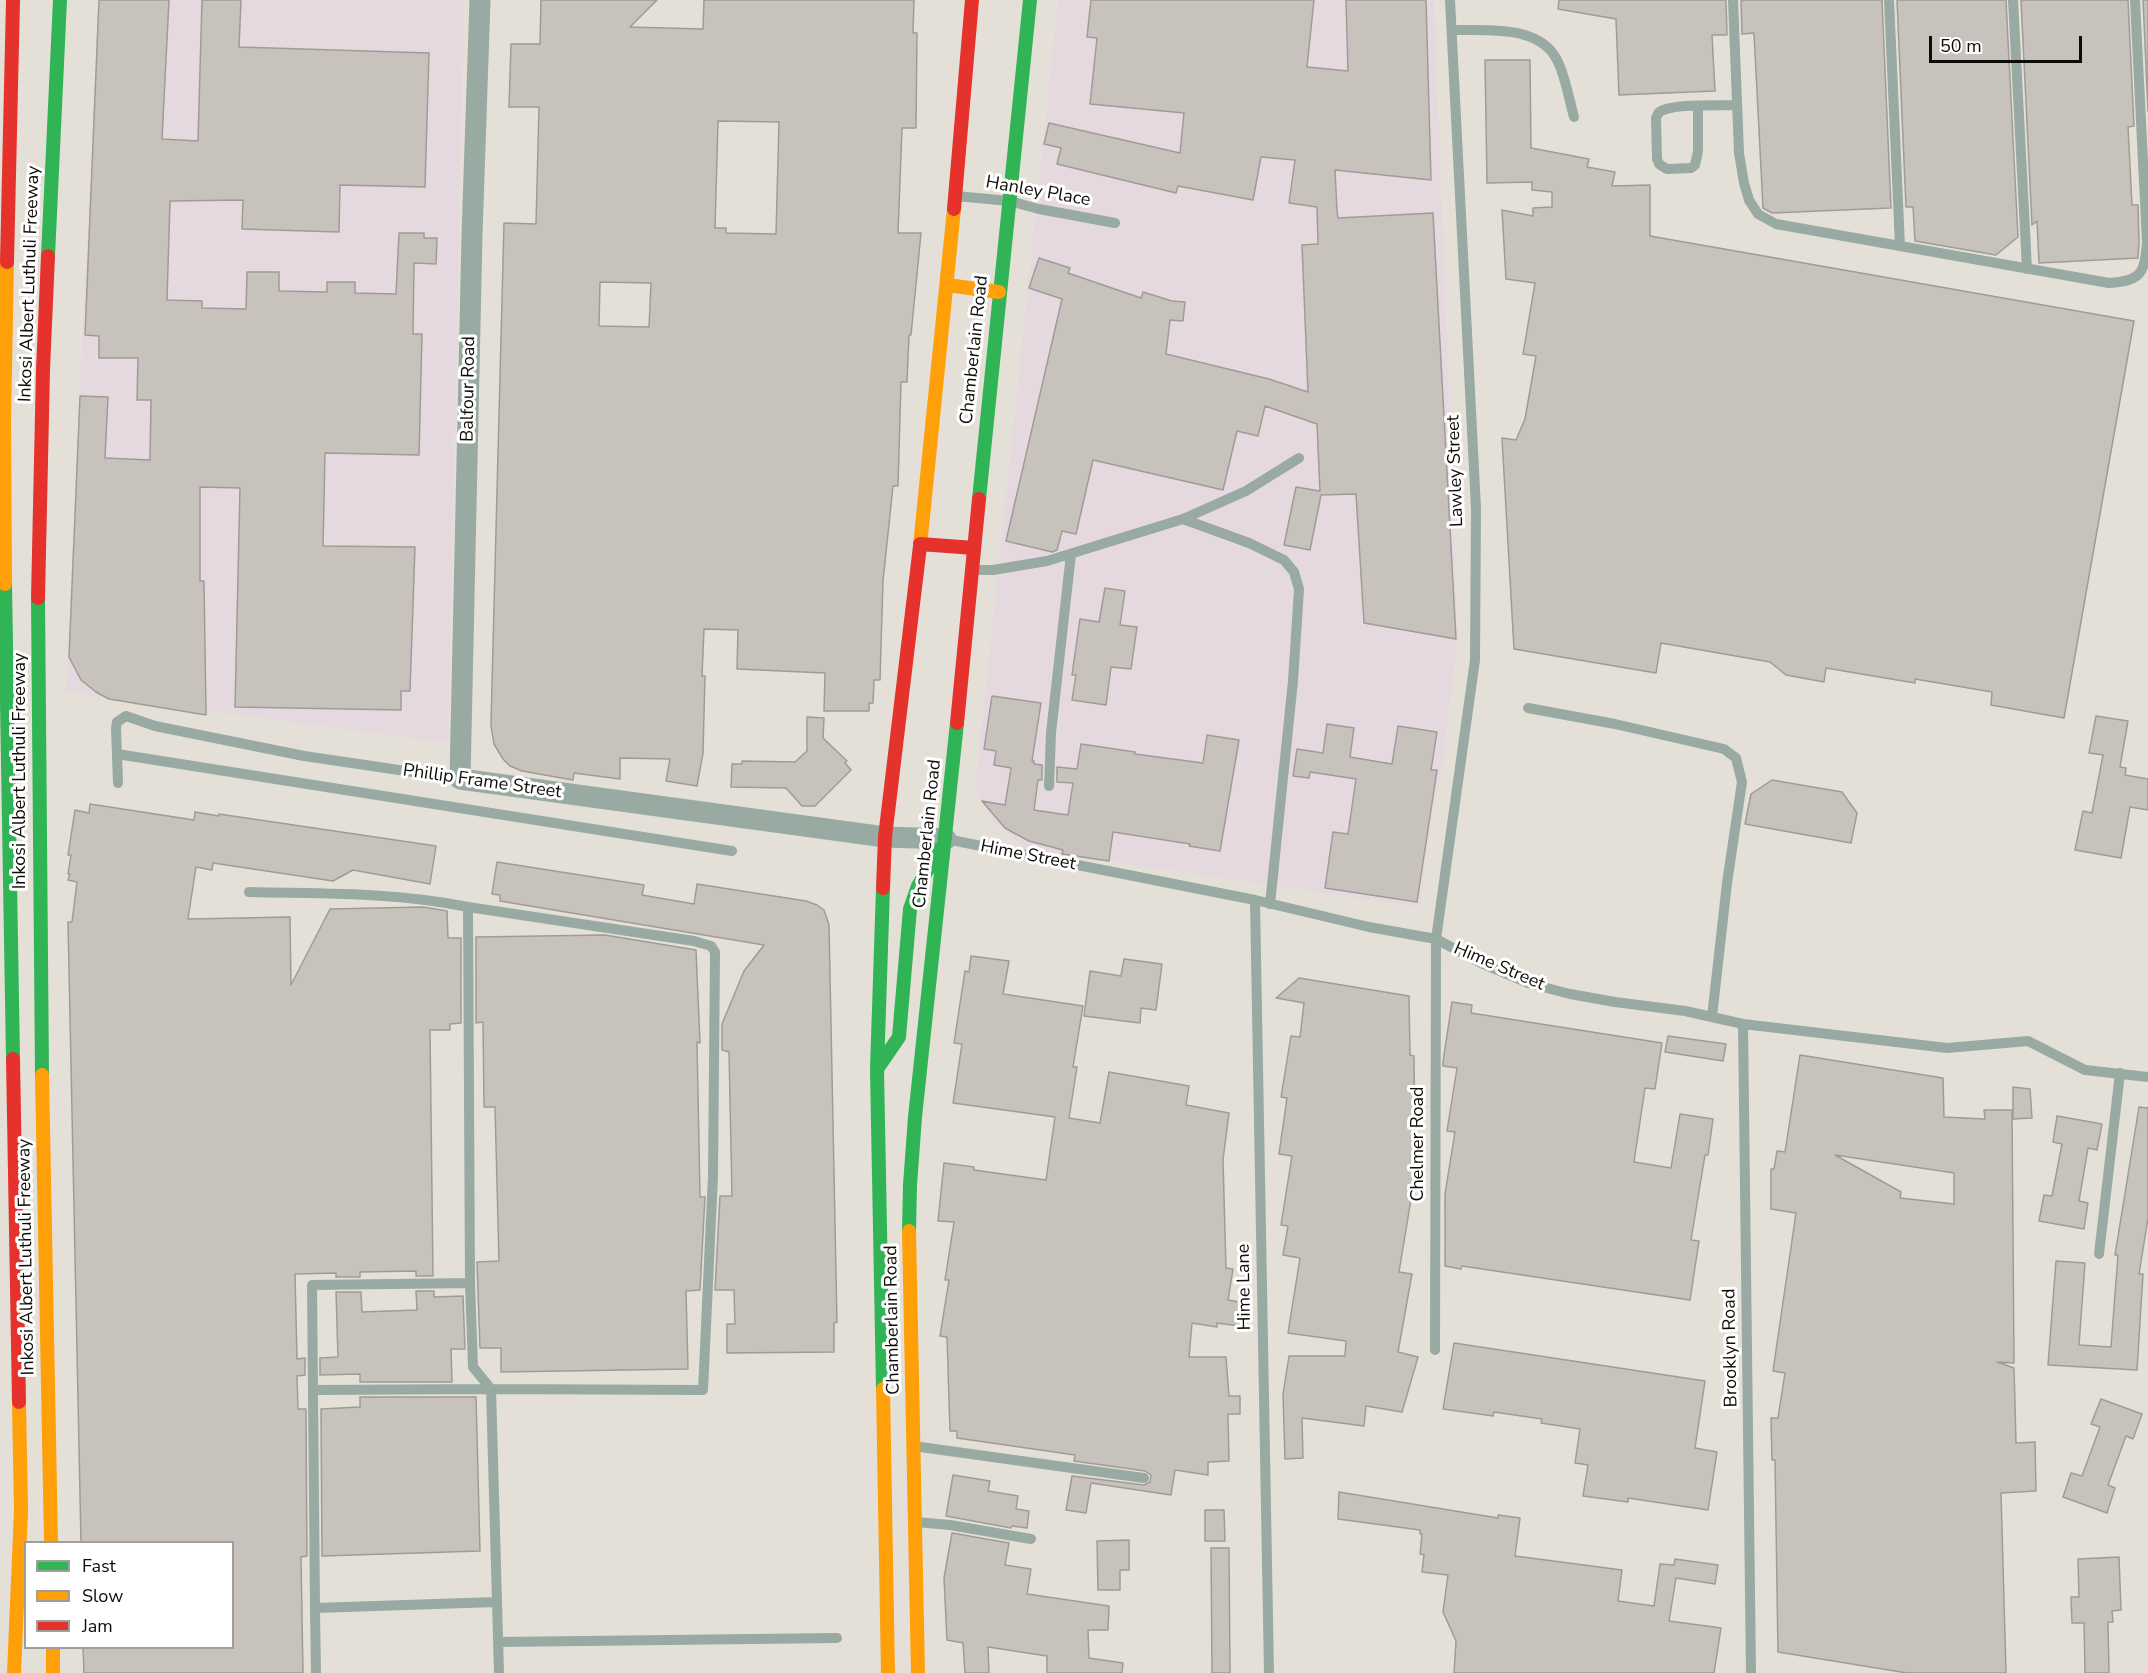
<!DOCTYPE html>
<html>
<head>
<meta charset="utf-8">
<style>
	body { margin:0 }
	#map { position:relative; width:2148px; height:1673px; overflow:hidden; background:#e4e0d7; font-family:"Nunito Sans",sans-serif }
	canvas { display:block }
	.legend { position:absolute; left:24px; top:1541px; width:210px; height:108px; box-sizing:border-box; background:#fff; border:2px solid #9f9e9b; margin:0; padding:8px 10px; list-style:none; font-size:18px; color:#0e0c06 }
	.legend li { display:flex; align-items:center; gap:12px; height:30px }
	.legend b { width:30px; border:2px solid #9f9e9b }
	.scale { position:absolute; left:1929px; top:36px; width:153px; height:27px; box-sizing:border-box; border:3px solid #0e0c06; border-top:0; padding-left:8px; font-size:18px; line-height:21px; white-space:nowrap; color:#0e0c06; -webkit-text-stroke:4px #fff; paint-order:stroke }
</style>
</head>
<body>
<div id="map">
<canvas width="2148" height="1673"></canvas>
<ul class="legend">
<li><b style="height:8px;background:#30b455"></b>Fast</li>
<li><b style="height:8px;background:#ff9f0a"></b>Slow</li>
<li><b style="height:8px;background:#e5322d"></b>Jam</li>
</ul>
<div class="scale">50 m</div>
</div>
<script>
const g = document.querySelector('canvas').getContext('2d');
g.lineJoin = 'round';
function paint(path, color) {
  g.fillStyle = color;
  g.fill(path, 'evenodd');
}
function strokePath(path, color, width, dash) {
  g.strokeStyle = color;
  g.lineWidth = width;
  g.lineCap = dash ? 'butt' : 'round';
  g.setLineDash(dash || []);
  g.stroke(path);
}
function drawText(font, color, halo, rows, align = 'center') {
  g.font = font + ' "Nunito Sans",sans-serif';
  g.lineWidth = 6;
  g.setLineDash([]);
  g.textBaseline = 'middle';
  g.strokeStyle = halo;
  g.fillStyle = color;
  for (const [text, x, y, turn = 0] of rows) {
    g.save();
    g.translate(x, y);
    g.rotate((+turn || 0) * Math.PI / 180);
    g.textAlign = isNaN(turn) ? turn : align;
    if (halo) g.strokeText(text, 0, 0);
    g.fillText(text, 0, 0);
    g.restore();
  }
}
paint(new Path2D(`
	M98,0H464L448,743L66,692Z
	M1058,0H1434L1458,639L1441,770L1429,836L1420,907L1026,849L994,822L975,791Z`), '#e5d9df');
const building = new Path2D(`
	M99,0H169L162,139L198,141L202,0H241L239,47L429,53L425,187L340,185L339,232L242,229L243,200L170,201L167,300L202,301V308L246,309L247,272H279V291L327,292V282H355V293L396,294L399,233H424V238H437L436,264L414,263L413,334H422L419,455L325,453L323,546L415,547L410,691H401V710L235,707L240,488L200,487V581H204L206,715L109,699L96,692L81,680L69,657L80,396L108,397L105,458L150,460L151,400H137L138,358H99V336L85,335Z
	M541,0H657L630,27L703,29L704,0H914L913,33H917L916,128H902L898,233H921L911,335H909L907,382H901L898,486H893L883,581L880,680H874L873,703H869V711H824L825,673L737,669L738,630L704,629L702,676H705L703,753L697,786L666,781L670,759L620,758V779L574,773L573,780L522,771L510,766L503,759L494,744L491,726L492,684L504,223L536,224L539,107H509L511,44H540ZM718,121L779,122L776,234L726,233V228H715ZM600,282L651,283L649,327L599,326Z
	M1091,0H1314L1307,67L1348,71L1346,0H1426L1431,180L1335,170L1337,211L1338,218L1433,213L1456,639L1364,623L1356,494L1321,495L1310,550L1284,545L1296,487L1320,491L1317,424L1265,406L1258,436L1237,431L1223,490L1093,460L1076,534L1062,531L1057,550L1052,552L1006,541L1062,299L1029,288L1039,258L1070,268L1068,273L1141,298L1143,292L1172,301L1185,302L1183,321L1170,320L1166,354L1269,379L1308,392L1302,245L1318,244L1317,207L1289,203L1295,160L1261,157L1253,200L1178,186L1176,193L1057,164L1061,148L1044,144L1049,123L1180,153L1184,113L1090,104L1097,38L1087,37Z
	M1559,0H1726L1727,35H1712L1715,91L1619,95L1616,19L1558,9Z
	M1741,0H1882L1891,208L1772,213L1763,208L1754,33L1742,34Z
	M1897,0H2006L2018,237L1996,255L1915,241L1913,207H1906Z
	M2021,0H2128L2134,126L2128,127L2132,205H2138L2139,242L2138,258L2039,263L2037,221L2032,225Z
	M2143,0H2148V111Z
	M1485,60H1530L1531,148L1589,159L1587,167L1615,172L1612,186L1650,185V236L2134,321L2064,718L1991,705L1992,692L1915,679V683L1826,668L1824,682L1786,675L1770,662L1661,643L1656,673L1514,649L1502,438L1516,440L1525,419L1536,356L1523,354L1535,283L1506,279L1502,210L1533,216V208L1552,207V192L1532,190V182L1487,183Z
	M1105,588L1125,591L1120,625L1137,627L1131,669L1111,667L1106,705L1072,700L1076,675H1072L1080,619L1099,622Z
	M992,696L1041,703L1032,761H1034V764L1042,765V780H1038L1034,810L1068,815L1073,783L1057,782V767L1077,769L1081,744L1135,752V754L1203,763L1207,735L1239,740L1220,851L1189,846L1190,844L1113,832L1109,861L1062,854L1063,850L1029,841L1014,833L1005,828L982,801L1005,805L1011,768L994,765L996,751L984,749Z
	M2096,716L2128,721L2120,767L2126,768L2125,775L2148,779V810L2130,807L2121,858L2075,850L2083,811L2092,813L2103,755L2089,753Z
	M807,717L824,718L823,738L847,761L845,763L851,770L815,806H802L786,788L731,787L732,764H742V761L795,762L807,751Z
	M1327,724L1354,728L1350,757L1392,764L1398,726L1437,732L1431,770H1437L1417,902L1325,888L1333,832L1348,834L1356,779L1310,772L1309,778L1293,776L1297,749L1323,753Z
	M1772,780L1842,792L1857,813L1851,843L1745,824L1751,794Z
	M90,804L194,820L195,812L219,816V814L436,846L430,884L353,870L333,881L213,863L212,870L196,867L188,919L290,917L291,985L330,909L423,907L447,911L448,938H461V1023L450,1024V1030H430L433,1276H416V1271L360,1272V1277H336V1273L295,1274L297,1359L305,1358V1375L297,1376L298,1409H306L307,1556L301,1557L303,1673H84L83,1647H232V1542H81L68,922H72L77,882L68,880L70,874H68L71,855H68L75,810L89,813Z
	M497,862L644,885L642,895L694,904L697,884L806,901L817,905L824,910L829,925L837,1322L834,1323V1352L727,1353V1324H735L734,1290H715L720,1196H732L729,1052L722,1050V1024L744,971L764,945L500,901V895L492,894Z
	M605,935L696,950L700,1043L697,1042L700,1197H705L700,1290L686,1291L688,1369L501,1372V1348H480L477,1262L499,1261L495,1107H484L483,1022L476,1023V937Z
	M971,956L1009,961L1003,994L1083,1006L1073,1067H1077L1069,1118L1100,1123L1109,1072L1189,1086L1186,1105L1229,1113L1223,1160L1226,1268L1233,1269L1228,1300L1245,1303L1247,1327L1217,1323V1327L1192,1323L1189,1357H1226L1229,1396H1240V1414H1228L1229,1461L1208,1462V1475L1175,1470L1171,1495L1091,1483L1086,1513L1066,1510L1072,1476L1144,1485L1150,1482L1151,1475L1145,1471L1074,1461L1075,1455L957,1438V1431H950L947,1337L940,1336L949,1280H945L954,1222L938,1221L944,1163L974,1167V1170L1046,1180L1055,1117L953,1103L962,1044L954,1043L965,971L969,972Z
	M1124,959L1162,964L1156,1010L1141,1008L1140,1023L1084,1016L1090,971L1121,976Z
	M1299,978L1409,996L1410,1055L1414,1056L1415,1175L1399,1272L1412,1274L1398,1352L1418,1357L1402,1412L1366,1406L1364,1426L1302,1418L1303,1458L1285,1459L1283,1394L1289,1356H1345L1346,1341L1288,1333L1300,1258L1283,1255L1288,1226L1281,1225L1292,1156L1279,1154L1287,1098L1281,1097L1291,1036L1300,1037L1304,1003L1276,998Z
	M1452,1002L1472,1005L1471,1013L1662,1043L1655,1089L1645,1088L1634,1162L1671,1168L1680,1114L1713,1119L1708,1155H1705L1691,1240L1699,1241L1690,1300L1462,1266L1461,1269L1445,1266V1194L1455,1132L1447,1131L1457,1068L1443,1066V1062Z
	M1668,1036L1726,1044L1723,1061L1665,1052Z
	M1800,1055L1943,1078L1944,1117L1985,1119L1984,1110H2012L2014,1363L1997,1362L2014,1368L2016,1443L2035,1442L2036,1491L2001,1493L2006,1673H1907L1778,1652L1775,1460H1772L1771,1418H1778L1785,1373L1773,1371L1796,1213L1771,1209V1169H1774L1777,1151L1785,1152ZM1835,1155L1954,1173V1204L1900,1198L1901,1192Z
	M2013,1087L2030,1089L2032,1118L2013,1119Z
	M2139,1107L2148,1108V1218L2139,1274H2143L2137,1370L2048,1365L2056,1261L2085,1263L2079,1345L2111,1347L2118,1255H2115Z
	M2057,1116L2102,1124L2097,1150L2088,1148L2079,1201L2088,1203L2084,1229L2039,1221L2044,1195L2052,1196L2062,1144L2053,1142Z
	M416,1291H434V1297L463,1296L465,1349H451L452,1382H360V1374L320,1375V1358L338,1357L336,1292H361L362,1312L417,1310Z
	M1454,1343L1705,1381L1695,1448L1717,1452L1708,1510L1628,1498V1502L1583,1496L1588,1465L1575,1463L1580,1429L1541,1423L1542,1419L1494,1412L1493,1416L1443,1409Z
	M360,1397H476L480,1551L322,1556L321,1409L360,1407Z
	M2101,1399L2142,1414L2133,1439L2126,1436L2108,1485L2115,1488L2107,1513L2063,1497L2071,1473L2082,1476L2100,1427L2091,1424Z
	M953,1475L990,1481L988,1491L1018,1496L1016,1509L1029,1511L1027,1528L1012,1526L1011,1528L946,1516Z
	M1339,1492L1498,1518V1515L1520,1518L1515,1556L1622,1570L1618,1601L1654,1606L1660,1564L1674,1565L1675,1559L1718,1565L1715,1584L1676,1578L1669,1621L1721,1628L1714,1673H1454L1456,1641L1443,1612L1448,1575L1422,1572L1424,1555L1420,1554L1422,1534H1420V1530L1338,1519Z
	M1205,1510H1224L1225,1541H1205Z
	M952,1533L1009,1543L1005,1565L1031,1569L1027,1594L1109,1606L1108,1630H1088L1089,1658L1123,1663L1122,1673H1047V1656L988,1647L989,1673H965L963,1643L947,1640L944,1578Z
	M1129,1540V1570H1120V1590H1098L1097,1541Z
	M1211,1548H1229L1230,1673H1212Z
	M2119,1557L2121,1610L2112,1611L2113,1622H2108L2109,1673H2085L2084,1623H2072L2071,1597H2079L2078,1559Z`);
paint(building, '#c7c2bc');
strokePath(building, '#a09b96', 1.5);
strokePath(new Path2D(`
	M1733,0L1739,153L1744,183L1749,200L1758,214L1776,224L2109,283C2142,281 2145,272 2147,242L2135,0
	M1889,0L1900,246
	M2013,0L2027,269
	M1452,30C1487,31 1541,24 1558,62C1566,79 1569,99 1574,117
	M1698,106V151L1695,165L1691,168L1667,169L1659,164L1657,159L1656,118L1659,112C1674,103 1718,106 1737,105
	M956,196L1009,201L1039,209L1115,223
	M1183,519L1249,543L1284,560L1294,572L1299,589L1293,681L1270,904
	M972,570H993L1047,561L1183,519L1246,491L1299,458
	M1528,708L1615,724L1724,749L1736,758L1742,782L1727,883L1712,1017
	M117,754L732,851
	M118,783L116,728L117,722L126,716L155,726L304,756L460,779
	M1049,786L1051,733L1071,554
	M946,839L1255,900L1369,927L1436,939L1483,964L1528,983L1570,994L1615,1002L1685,1011L1743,1024L1947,1048L2028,1041L2085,1070L2148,1077
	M249,892C323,894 395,892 468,907L470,1283L312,1285L315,1608
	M1255,900L1269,1673
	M468,907L694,941L711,946L715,952L713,1176L703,1390L491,1389L499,1673
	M1743,1024L1751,1673
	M2099,1254L2120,1073
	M470,1283L473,1367L491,1389
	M1435,1350L1436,939L1475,660L1476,508L1450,0
	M313,1390L491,1389
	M913,1446L1144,1478
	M916,1522L950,1525L1031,1539
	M498,1642L837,1638
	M316,1673L315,1608L496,1602`), '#98aaa1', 10);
strokePath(new Path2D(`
	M480,0L472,235L460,779L885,837L946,839`), '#98aaa1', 21);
strokePath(new Path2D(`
	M48,256L60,0
	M979,499L1030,0
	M5,584L13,1059
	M38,598L42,1075
	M877,1069L899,1037L910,909L918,886L940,849
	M909,1231L910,1185L915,1117L957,723
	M883,1389L877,1069L883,888`), '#30b455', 14);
strokePath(new Path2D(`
	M947,285L999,292
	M920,546L954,209
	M5,584L4,421L7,262
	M42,1075L51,1542
	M909,1231L918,1673
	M883,1389L888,1673
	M53,1648V1673
	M14,1673L21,1511L19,1402`), '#ff9f0a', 14);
strokePath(new Path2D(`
	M954,209L972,0
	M7,262L13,0
	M920,544L974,548
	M38,598L43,369L48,256
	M957,723L979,499
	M883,888L885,837L920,546
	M13,1059L19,1402`), '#e5322d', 14);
drawText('18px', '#0e0c06', '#fff', [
	["Hanley Place",1038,192,10],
	["Inkosi Albert Luthuli Freeway",30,284,-88],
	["Chamberlain Road",975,350,-84],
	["Balfour Road",469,389,-89],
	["Lawley Street",1456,471,-92],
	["Inkosi Albert Luthuli Freeway",21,771,-90],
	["Phillip Frame Street",482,782,8],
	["Chamberlain Road",928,834,-84],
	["Hime Street",1028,856,11],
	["Hime Street",1499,967,23],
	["Chelmer Road",1419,1144,-90],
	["Inkosi Albert Luthuli Freeway",27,1257,-91],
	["Hime Lane",1245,1287,-91],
	["Chamberlain Road",893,1320,-91],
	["Brooklyn Road",1731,1348,-91]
]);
</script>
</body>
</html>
